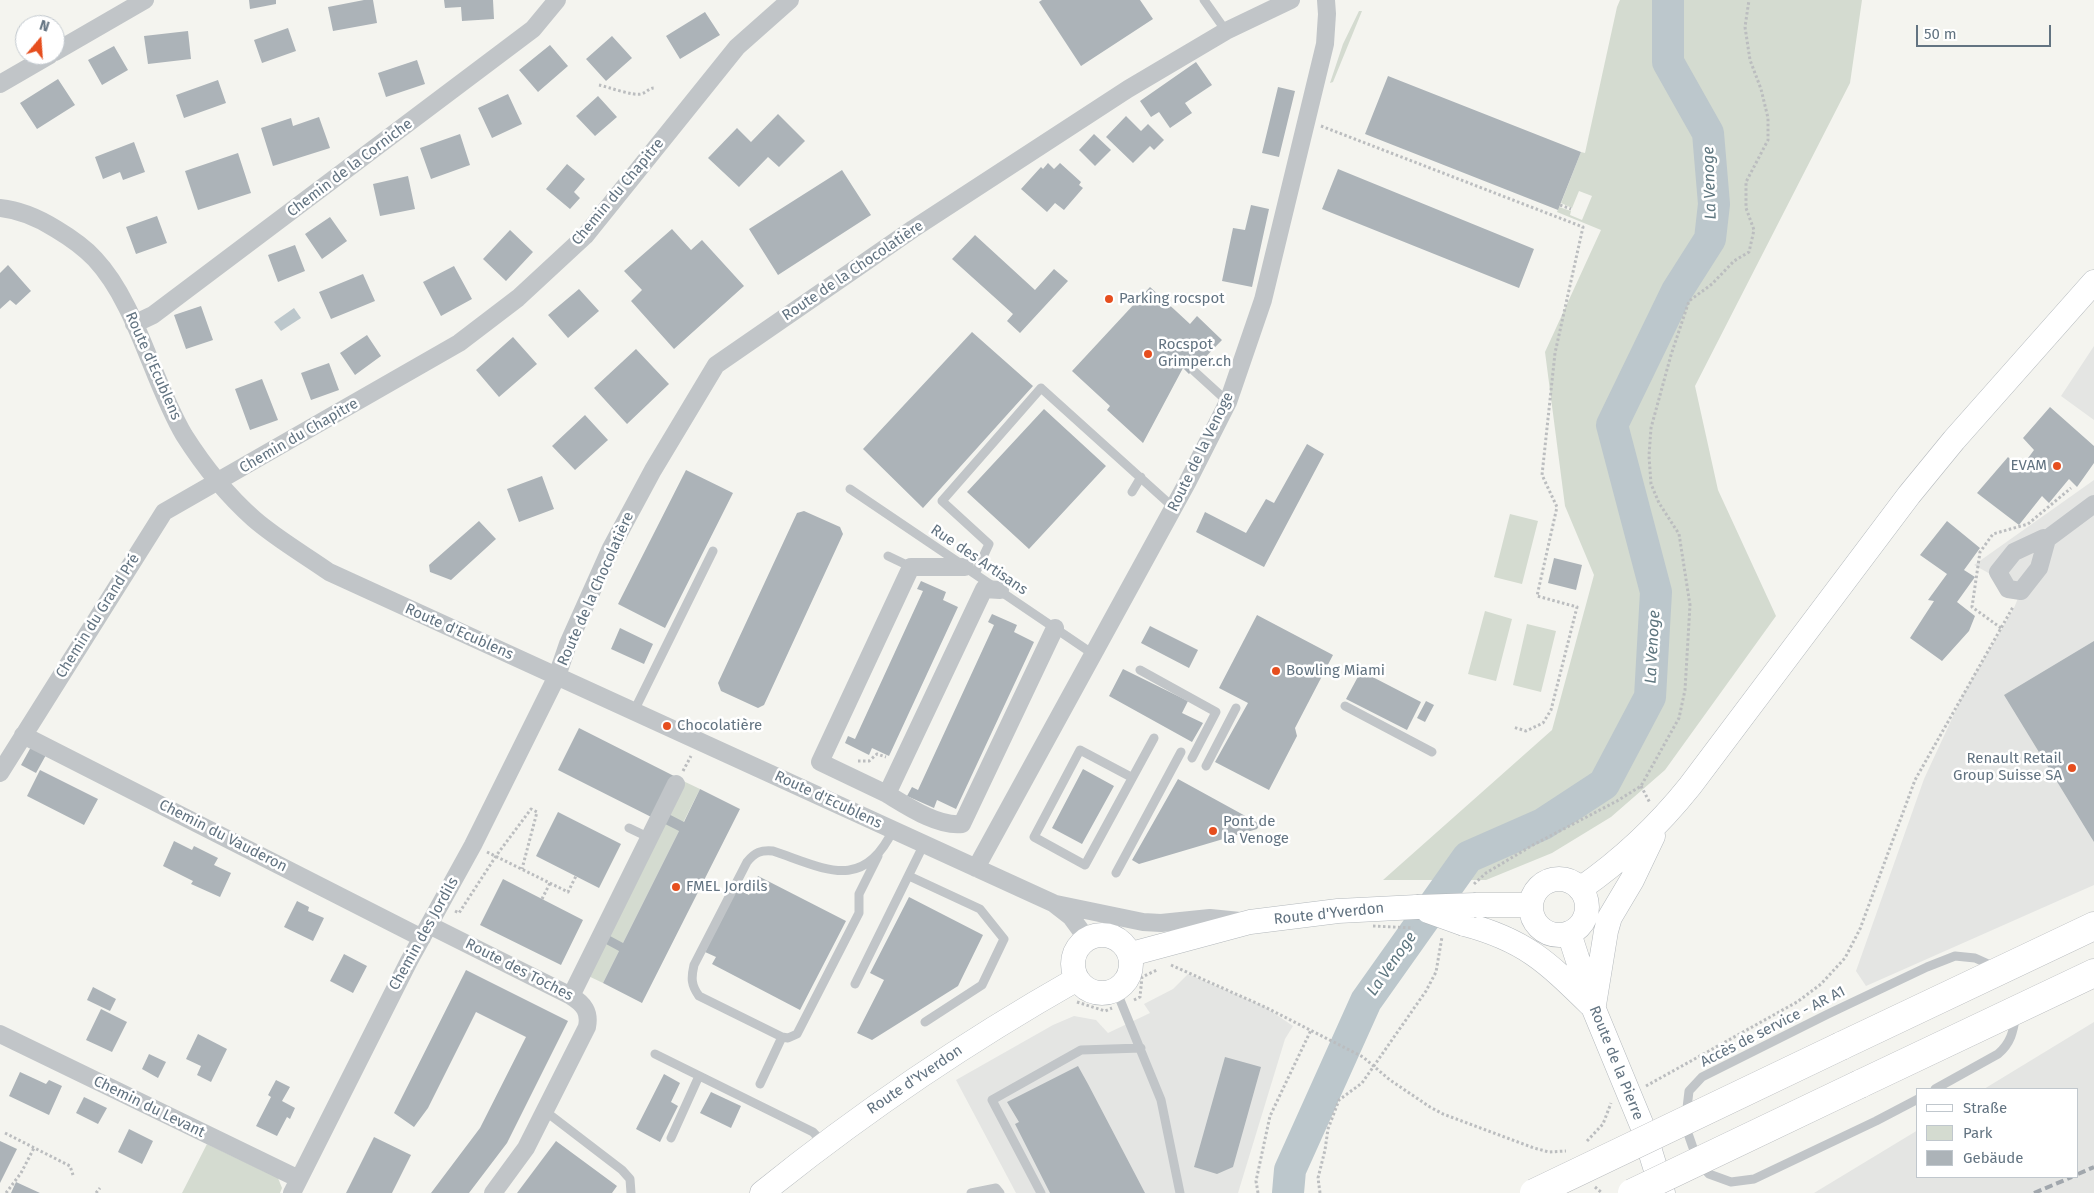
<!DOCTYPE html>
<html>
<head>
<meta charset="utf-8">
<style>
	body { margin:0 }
	#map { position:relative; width:2094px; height:1193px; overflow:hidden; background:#f4f4ef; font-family:"Fira Sans",sans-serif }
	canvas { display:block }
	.legend { position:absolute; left:1916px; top:1088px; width:162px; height:90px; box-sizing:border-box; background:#fff; border:1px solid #c0c7cd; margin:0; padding:6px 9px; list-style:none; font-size:15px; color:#627381 }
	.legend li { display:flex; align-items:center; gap:10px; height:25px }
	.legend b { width:25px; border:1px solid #c0c7cd }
	.north { position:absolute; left:15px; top:15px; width:50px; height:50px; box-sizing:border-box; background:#fff; border:1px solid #c0c7cd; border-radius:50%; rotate:18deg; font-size:14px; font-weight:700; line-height:20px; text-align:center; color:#627381 }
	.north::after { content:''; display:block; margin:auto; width:18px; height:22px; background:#e64e1e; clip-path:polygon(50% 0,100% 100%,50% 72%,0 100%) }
	.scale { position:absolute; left:1916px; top:25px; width:135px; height:22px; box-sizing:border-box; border:2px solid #627381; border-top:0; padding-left:6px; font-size:15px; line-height:18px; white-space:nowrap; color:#627381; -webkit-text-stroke:4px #fff; paint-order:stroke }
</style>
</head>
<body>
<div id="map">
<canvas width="2094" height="1193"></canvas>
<ul class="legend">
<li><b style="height:6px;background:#fff"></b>Straße</li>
<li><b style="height:14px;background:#d4dbd0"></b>Park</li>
<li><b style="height:14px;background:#acb3b8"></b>Gebäude</li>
</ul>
<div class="north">N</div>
<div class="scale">50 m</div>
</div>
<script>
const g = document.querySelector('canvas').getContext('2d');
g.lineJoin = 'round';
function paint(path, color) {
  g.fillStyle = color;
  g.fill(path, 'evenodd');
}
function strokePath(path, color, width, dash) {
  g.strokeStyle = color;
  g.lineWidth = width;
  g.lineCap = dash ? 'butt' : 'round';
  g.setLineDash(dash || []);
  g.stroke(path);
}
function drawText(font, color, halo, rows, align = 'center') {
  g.font = font + ' "Fira Sans",sans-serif';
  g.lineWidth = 5;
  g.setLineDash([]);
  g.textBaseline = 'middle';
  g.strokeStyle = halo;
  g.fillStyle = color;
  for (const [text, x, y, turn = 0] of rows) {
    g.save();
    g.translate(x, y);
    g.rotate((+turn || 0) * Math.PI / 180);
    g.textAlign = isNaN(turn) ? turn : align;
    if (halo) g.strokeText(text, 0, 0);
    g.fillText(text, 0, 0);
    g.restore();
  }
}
paint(new Path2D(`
	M2094,346V420L2061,396Z
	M2094,480V885L1866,986L1856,971L1924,779L1962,697L2014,608L2021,591L1974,565Z
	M1188,974L1265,1007L1293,1026L1285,1039L1238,1193H1016L956,1080L1053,1025L1074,1016L1096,1020L1108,1033L1150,1013L1144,1004L1173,989Z
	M2094,1022V1193H1814L1918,1130V1177H2078V1089H1984Z`), '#e4e5e3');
paint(new Path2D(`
	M1620,0H1862L1850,83L1695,386L1718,490L1776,616L1665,770L1611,817L1552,853L1486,880H1383L1552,730L1594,575L1565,506L1545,352L1601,230L1557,212L1559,207L1571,211L1570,215L1582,220L1592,196L1579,191L1572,208L1561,203L1581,152L1585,153L1617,7Z
	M1359,11H1362L1333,82L1330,83L1343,44Z
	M1510,514L1538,521L1522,584L1494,577Z
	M1485,611L1512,619L1496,681L1468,674Z
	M1527,624L1556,631L1541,692L1513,685Z
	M679,779L700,789L603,983L582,973Z
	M207,1144L278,1178L282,1188L280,1193H182Z`), '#d4dbd0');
paint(new Path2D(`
	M294,308L301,318L281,331L274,322Z`), '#bcc7cc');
strokePath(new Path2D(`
	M1288,1193L1290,1170L1366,1001L1468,857L1543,824L1604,784L1650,697L1656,592L1612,425L1677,291L1710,239L1714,204L1708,133L1668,62V0`), '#bcc7cc', 32);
paint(new Path2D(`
	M249,0H276V4L250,9Z
	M364,0H373L377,23L333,31L328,7Z
	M444,0H493L494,19L462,21L461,7L445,8Z
	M1042,0H1140L1153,19L1081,66L1039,2Z
	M705,12L720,35L680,59L666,36Z
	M288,28L296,51L262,63L254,40Z
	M188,31L191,59L148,64L144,36Z
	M612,36L632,58L606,81L586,59Z
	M550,45L568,66L538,92L519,70Z
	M114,46L128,70L102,85L88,60Z
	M417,60L425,84L386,97L378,73Z
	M1196,62L1212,85L1185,103L1192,113L1170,128L1159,112L1151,117L1140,101Z
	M1388,76L1581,152L1558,210L1365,134Z
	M58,79L75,105L37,129L20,103Z
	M218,80L226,103L184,118L176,95Z
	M1278,87L1295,91L1279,157L1262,153Z
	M508,94L522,124L492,138L478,108Z
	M598,96L617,117L595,136L576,116Z
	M778,114L805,141L779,167L768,157L739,187L708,158L737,128L751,142Z
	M1126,116L1141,131L1148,124L1164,140L1154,150L1150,146L1133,163L1106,137Z
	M319,117L330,148L273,166L261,128L291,118L293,126Z
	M460,134L470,165L431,179L420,148Z
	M1094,134L1111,150L1095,166L1079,150Z
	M134,142L145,172L123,180L120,172L103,179L95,157Z
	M238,153L251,193L198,210L185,171Z
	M1048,163L1054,169L1060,163L1081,182L1079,185L1083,188L1064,210L1055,203L1047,212L1021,189L1041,167L1043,169Z
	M567,164L585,179L574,192L580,198L570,209L546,189Z
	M1338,169L1534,249L1519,288L1322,209Z
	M842,170L871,215L778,275L749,229Z
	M408,176L415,209L380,216L373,184Z
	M1251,205L1269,209L1252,287L1222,281L1233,228L1245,230Z
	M157,216L167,243L136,254L126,227Z
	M330,217L347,241L322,259L305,234Z
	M672,229L691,250L702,240L744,286L674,349L631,301L642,290L624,271Z
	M510,230L533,252L506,281L483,259Z
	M975,235L1035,290L1054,269L1068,281L1020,333L1007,321L1013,314L952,259Z
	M295,245L305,271L278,282L268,255Z
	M8,265L31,291L16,305L10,300L0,309V273Z
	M454,266L472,299L441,316L423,282Z
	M363,274L375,301L331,319L319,292Z
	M1150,287L1190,324L1197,316L1222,340L1189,374L1183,368L1143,443L1107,410L1110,406L1072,371Z
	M579,289L599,311L568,338L548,315Z
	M201,306L213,340L186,349L174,315Z
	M972,332L1033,386L923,508L863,449Z
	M367,335L381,356L355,375L340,353Z
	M513,337L537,364L499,397L476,370Z
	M636,349L669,384L627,424L594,388Z
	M329,363L339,390L311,400L301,373Z
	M262,379L278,420L250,430L235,389Z
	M2050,407L2094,446V463L2077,487L2069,479L2049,503L2042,496L2019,525L1977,493L2008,457L2020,469L2034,450L2023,438Z
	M1044,409L1106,466L1029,549L967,492Z
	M585,415L608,440L575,470L552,446Z
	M1307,444L1324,454L1264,567L1196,532L1205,512L1246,533L1266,499L1274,503Z
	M686,470L733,493L665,628L618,604Z
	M542,476L554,509L519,522L507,489Z
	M804,511L840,527L843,534L764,705L758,708L721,691L718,683L797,513Z
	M479,521L496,539L451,580L430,572L429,565Z
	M1947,521L1980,548L1964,570L1975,577L1957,602L1975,616L1969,631L1942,661L1910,638L1934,601L1928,600L1947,574L1920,555Z
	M1554,558L1582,565L1576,590L1548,583Z
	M921,581L946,592L943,600L958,607L889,756L872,748L869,755L845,743L848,736L855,739L923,591L917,589Z
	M992,614L1017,625L1014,632L1034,642L956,809L937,800L934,808L907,796L912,787L918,790L994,625L988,622Z
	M1257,615L1333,655L1295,728L1297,736L1269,790L1215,762L1248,703L1219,688Z
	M1150,626L1198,650L1189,668L1141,643Z
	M620,628L653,644L644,664L611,649Z
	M2094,641V842L2004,695Z
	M1123,669L1188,701L1182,713L1203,723L1192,742L1109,696Z
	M1361,671L1421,702L1407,730L1346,699Z
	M1426,701L1434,705L1425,722L1417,718Z
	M579,728L674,776L657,808L684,822L700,789L740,809L642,1003L603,983L619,951L606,944L610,936L623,943L679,831L558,770Z
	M31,747L46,755L36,773L21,765Z
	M1083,769L1114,786L1082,844L1052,828Z
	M40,770L98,799L84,825L27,796Z
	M1178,779L1260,824L1257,829L1139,864L1132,860Z
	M558,812L621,844L599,888L536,856Z
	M174,841L192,850L194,846L218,858L214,865L231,873L220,897L191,884L193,881L163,866Z
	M758,876L846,921L800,1010L712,964L716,957L705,952L737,889L749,895Z
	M503,879L583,920L561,965L480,925Z
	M909,897L983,935L958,986L872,1040L857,1033L884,980L870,973Z
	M297,901L309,907L308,911L324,918L313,941L284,927Z
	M344,954L367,966L353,993L330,981Z
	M466,970L568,1021L507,1143L469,1193H431L480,1128L526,1037L476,1012L428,1108L414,1127L394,1113Z
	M93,987L116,999L110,1011L87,1000Z
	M101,1009L127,1022L112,1052L86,1040Z
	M198,1034L227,1049L211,1082L197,1075L201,1066L186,1059Z
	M149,1054L166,1062L158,1078L142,1069Z
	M1225,1057L1261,1067L1233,1167L1217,1174L1194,1167Z
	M1078,1066L1088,1084L1145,1193H1050L1015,1124L1019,1122L1007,1102Z
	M20,1072L46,1084L49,1080L62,1086L49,1115L9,1096Z
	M664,1074L680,1083L671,1102L678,1106L660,1142L636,1129Z
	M276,1080L290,1087L282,1101L295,1108L290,1119L287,1117L277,1136L256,1126L271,1097L268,1095Z
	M711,1092L741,1106L731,1128L700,1113Z
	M84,1097L107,1108L98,1124L76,1113Z
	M129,1129L153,1141L142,1164L118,1152Z
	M374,1137L411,1155L392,1193H346Z
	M0,1141L17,1149L0,1183Z
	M556,1141L617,1186L612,1193H517Z
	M16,1182L40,1193H11Z`), '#acb3b8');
const secondary = new Path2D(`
	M1531 907a28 28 0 1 1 56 0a28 28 0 1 1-56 0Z
	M1580,889C1622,860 1658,826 1690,786L1909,495L1954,440L2094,282
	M1476,905H1531
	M1464,924C1525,940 1547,962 1591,1005
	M1569,933L1593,1007L1643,1128L1663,1193
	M1073 964a29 29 0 1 1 58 0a29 29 0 1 1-58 0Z
	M1131,954L1250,922L1338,911L1417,907
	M1594,1005L1606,931L1610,917L1632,880L1653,836
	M762,1193C861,1113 966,1042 1077,979`);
const motorway = new Path2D(`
	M1841,1046L2094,926
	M1860,1084L2094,973`);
strokePath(secondary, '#b3b8bc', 25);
strokePath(motorway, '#b4b7ba', 29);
strokePath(new Path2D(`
	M599,85C608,87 633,96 641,94C648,92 649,87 656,88
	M1321,126L1583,227L1555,353L1542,475L1557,507L1537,596L1577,607L1551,710L1543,723L1526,731L1513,727
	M1560,205L1571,209
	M2001,628L1972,607L1980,552L1993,534L2028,524L2071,488
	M858,761H869L877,754L886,757
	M683,771L691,756
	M1641,786L1650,803
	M487,852L568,892L576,876
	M1474,884L1486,873L1533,845L1617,801L1641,786L1679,718L1685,690L1690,605L1679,534L1659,503L1651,484L1649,456L1651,428L1671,355L1689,301L1712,284L1734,261L1749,252L1754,230L1746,208V182L1768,140V118L1761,89L1750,60L1745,27L1749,0
	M542,899L550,883
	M455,911L459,913L496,856L531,809L537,812L522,869
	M1171,965L1265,1007L1363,1057L1390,1080L1430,1107L1443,1114L1534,1148L1549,1152L1566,1151
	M1134,1000L1140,997L1142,977L1157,970
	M1077,1002L1105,1011L1112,1008
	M1646,1086L1797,1002L1821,984L1845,958L1860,929L1915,780L2013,607
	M5,1133L70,1166L73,1175
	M1587,1141L1603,1124L1611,1103
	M1595,1187L1602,1193
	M6,1193L21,1173L34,1148
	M96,1193L100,1188
	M1258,1193L1256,1181L1270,1116L1311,1030
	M1320,1193L1318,1178L1325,1150L1328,1129L1339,1100L1362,1083L1426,991L1436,972L1442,937`), '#bbbdbf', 3, [2.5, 2.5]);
strokePath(new Path2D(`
	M1204,0L1226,31
	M1194,371L1228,402
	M850,489L961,564
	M1132,492L1141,477
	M888,556L911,567
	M972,572L1093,654
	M975,574L989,544L942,501L1041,388L1174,508
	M1140,670L1216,712L1192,758
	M1345,706L1432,752
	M634,711L713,551
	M1206,766L1236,708
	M1131,777L1080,750L1034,837L1085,865L1154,738
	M629,828L650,838
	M878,856L859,894V913L797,1034L788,1038L782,1037L699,996C691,985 691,978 694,965L747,862C755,852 761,850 773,851C824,868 863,893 893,830
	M1116,873L1181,752
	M909,876L980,909L1004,939L982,985L925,1022
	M855,984L924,844
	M1116,990L1161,1100L1180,1193
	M655,1054L813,1132L824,1144
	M760,1084L782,1037
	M1935,1089L1998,1054C2011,1043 2013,1032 2016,1015
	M1918,1099L1876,1121L1754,1179L1731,1182L1709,1174L1698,1162L1685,1125L1689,1091L1702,1077L1828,1014L1927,967L1955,956L1975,958L1995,967
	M545,1111L622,1170L630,1179L631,1193
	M671,1138L699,1076
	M971,1193L996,1188L1000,1193
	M1041,1193L992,1100L1081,1050L1141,1048`), '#c1c5c8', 9);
strokePath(new Path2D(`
	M55,52L145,0
	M0,84L50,55
	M0,208C20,210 40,219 56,229C71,238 84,247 95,259C137,304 152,381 184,435C203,465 228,496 254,519C277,539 305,555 329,572L1053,903L1071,917L1087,939
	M134,324L153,315L533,29L557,0
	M2047,539L2039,568L2021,591L2008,589L1998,572L2014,552L2044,538L2047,539L2094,504
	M1000,590L984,589L887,794C907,806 938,827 962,824L1055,628
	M23,735L422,938
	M0,773L164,512L459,343L518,298L585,236L737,47L790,0
	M887,794L820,762L911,567H965
	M976,868L1187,483L1228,402L1263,300L1325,44L1327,14L1326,0
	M1056,904L1143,922L1161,923L1210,918L1240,921
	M429,925L571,996C584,1004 590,1012 587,1027L526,1148L493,1193
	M571,996L676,784
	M0,1034L299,1179
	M292,1193L409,961L473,845L557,676L568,644L611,548L653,470L716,365L913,229L1128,89L1226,31L1291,0`), '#c1c5c8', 18);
strokePath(secondary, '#fff', 24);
strokePath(motorway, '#fff', 28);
strokePath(new Path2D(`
	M2078,1174L2094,1167
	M2034,1193L2072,1177`), '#a1a7ad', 4, [8, 4]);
const secondaryBridge = new Path2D(`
	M1417,907L1476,905
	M1428,911L1464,924`);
const motorwayBridge = new Path2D(`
	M1534,1193L1841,1046
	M1632,1193L1860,1084`);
strokePath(secondaryBridge, '#b3b8bc', 25, []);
strokePath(motorwayBridge, '#b4b7ba', 29, []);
strokePath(new Path2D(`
	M1373,926L1413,928`), '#bbbdbf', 3, [2.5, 2.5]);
strokePath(secondaryBridge, '#fff', 24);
strokePath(motorwayBridge, '#fff', 28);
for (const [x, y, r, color] of [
	[1109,299,5,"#e64e1e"],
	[1148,354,5,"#e64e1e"],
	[2057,466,5,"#e64e1e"],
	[1276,671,5,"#e64e1e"],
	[667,726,5,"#e64e1e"],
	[2072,768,5,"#e64e1e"],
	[1213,831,5,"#e64e1e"],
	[676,887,5,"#e64e1e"]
]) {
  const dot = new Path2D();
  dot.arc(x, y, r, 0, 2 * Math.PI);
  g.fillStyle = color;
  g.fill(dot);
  strokePath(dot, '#fff', 2);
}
drawText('15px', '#627381', '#fff', [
	["Chemin de la Corniche",350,168,-37],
	["Chemin du Chapitre",618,192,-50],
	["Route de la Chocolatière",853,271,-34],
	["Route d'Ecublens",153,366,66],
	["Chemin du Chapitre",299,436,-30],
	["Route de la Venoge",1201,452,-64],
	["Rue des Artisans",979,560,34],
	["Route de la Chocolatière",596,589,-66],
	["Chemin du Grand Pré",98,616,-58],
	["Route d'Ecublens",459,632,24],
	["Route d'Ecublens",828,800,25],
	["Chemin du Vauderon",223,836,27],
	["Route d'Yverdon",1329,914,-6],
	["Chemin des Jordils",424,934,-61],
	["Route des Toches",519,970,27],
	["Accès de service - AR A1",1773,1027,-27],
	["Route de la Pierre",1616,1063,68],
	["Route d'Yverdon",915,1080,-34],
	["Chemin du Levant",149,1107,26]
]);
drawText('15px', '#627381', '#fff', [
	["Parking rocspot",1119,299],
	["Rocspot",1158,345],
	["Grimper.ch",1158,362],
	["EVAM",2047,466,"right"],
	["Bowling Miami",1286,671],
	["Chocolatière",677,726],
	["Renault Retail",2062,759,"right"],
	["Group Suisse SA",2062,776,"right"],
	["Pont de",1223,822],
	["la Venoge",1223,839],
	["FMEL Jordils",686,887]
], 'left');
drawText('italic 16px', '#5e767f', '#fff', [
	["La Venoge",1710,183,-92],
	["La Venoge",1653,647,-87],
	["La Venoge",1392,964,-55]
]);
</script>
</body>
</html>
